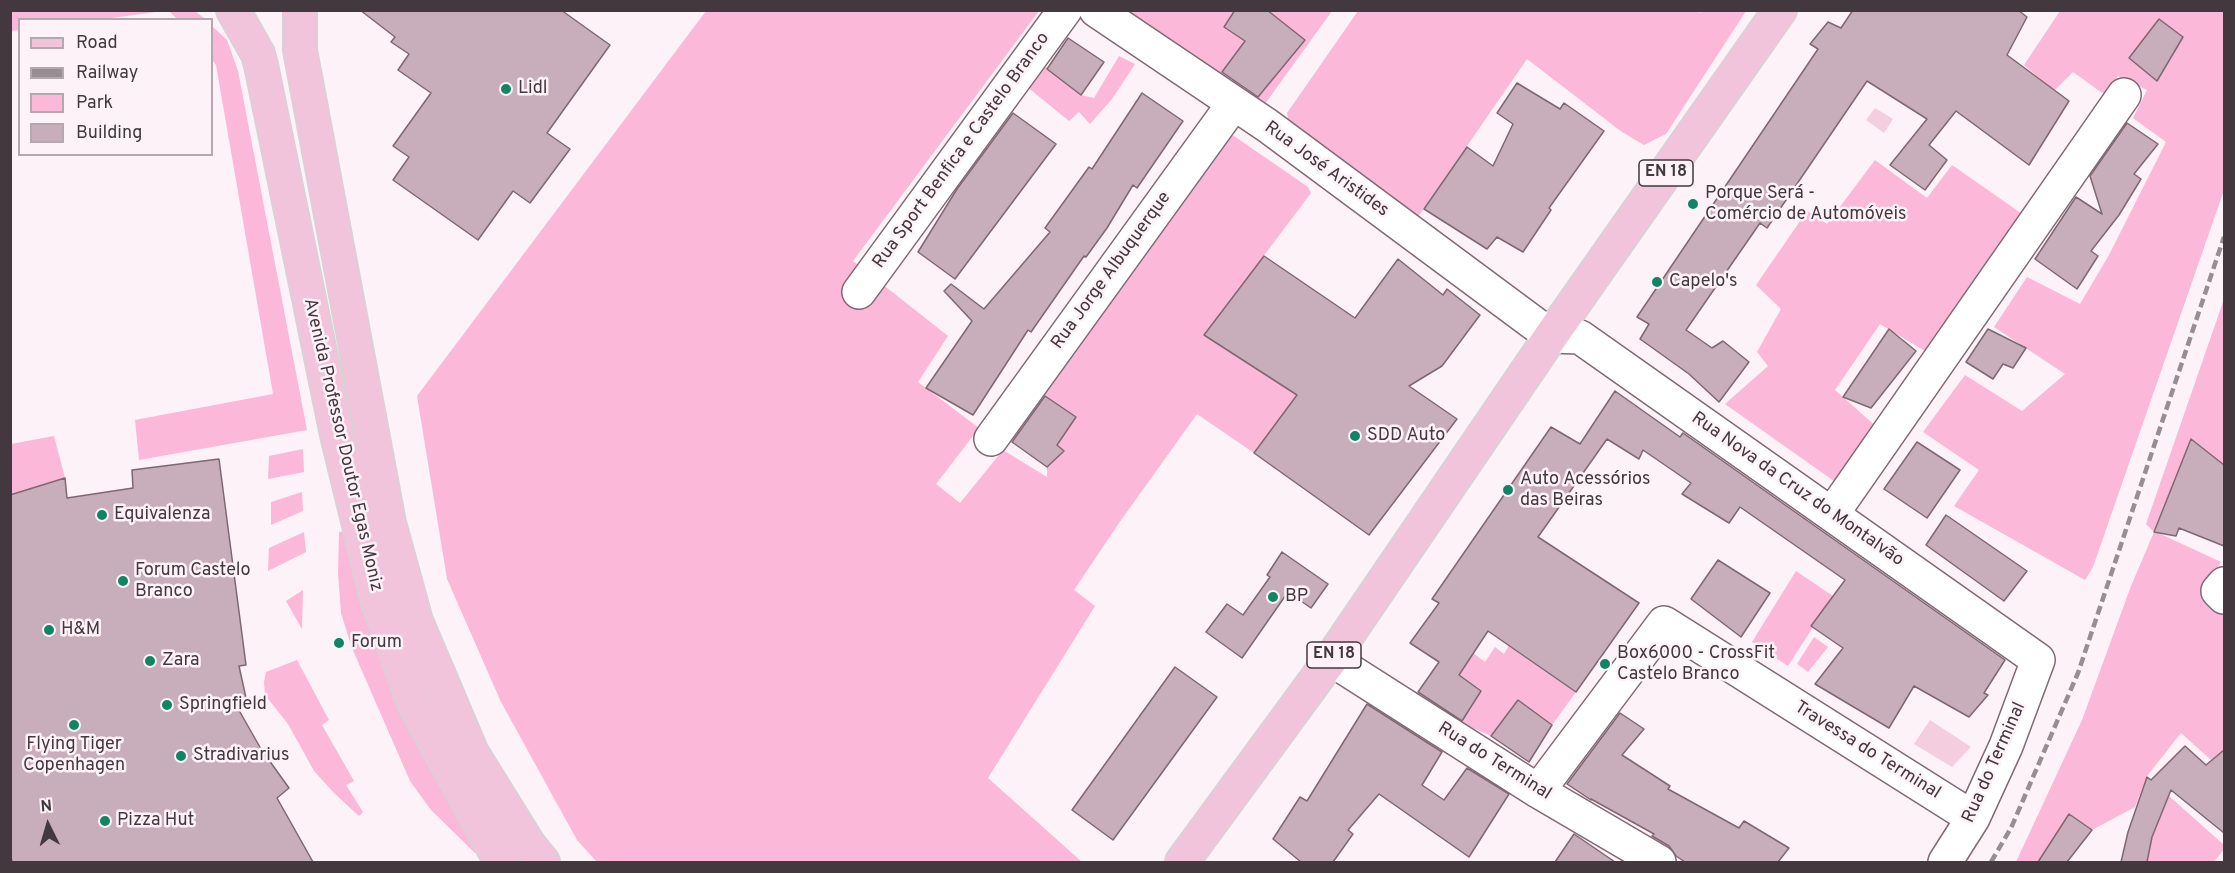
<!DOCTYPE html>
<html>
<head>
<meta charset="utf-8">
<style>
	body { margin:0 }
	#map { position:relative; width:2235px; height:873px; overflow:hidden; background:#fdf2f7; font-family:Overpass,sans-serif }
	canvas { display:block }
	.frame { position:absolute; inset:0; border:12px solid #43383d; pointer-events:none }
	.legend { position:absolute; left:18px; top:18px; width:195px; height:138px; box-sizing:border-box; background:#fdf2f7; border:2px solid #b3a8ad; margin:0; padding:8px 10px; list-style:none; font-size:18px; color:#43383d }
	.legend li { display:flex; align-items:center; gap:12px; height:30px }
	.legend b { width:30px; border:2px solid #b3a8ad }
	.north { position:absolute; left:18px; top:795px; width:60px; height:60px; -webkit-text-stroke:4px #fdf2f7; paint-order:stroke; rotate:355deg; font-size:16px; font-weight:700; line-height:24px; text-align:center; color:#43383d }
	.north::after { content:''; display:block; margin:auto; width:21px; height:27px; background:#43383d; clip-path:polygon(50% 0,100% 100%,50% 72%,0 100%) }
</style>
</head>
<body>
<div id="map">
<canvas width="2235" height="873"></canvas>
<div class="frame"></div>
<ul class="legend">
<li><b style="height:8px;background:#f2c4dc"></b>Road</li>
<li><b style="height:8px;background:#988d92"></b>Railway</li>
<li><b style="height:16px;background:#fbb8d9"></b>Park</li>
<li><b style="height:16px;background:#c8aeba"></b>Building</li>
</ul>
<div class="north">N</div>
</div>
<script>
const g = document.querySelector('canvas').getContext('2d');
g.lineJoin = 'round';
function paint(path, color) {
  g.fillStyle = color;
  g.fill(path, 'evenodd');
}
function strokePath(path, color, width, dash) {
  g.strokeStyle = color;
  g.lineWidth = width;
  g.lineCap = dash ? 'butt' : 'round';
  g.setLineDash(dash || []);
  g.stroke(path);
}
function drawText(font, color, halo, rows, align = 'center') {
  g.font = font + ' Overpass,sans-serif';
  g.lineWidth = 5;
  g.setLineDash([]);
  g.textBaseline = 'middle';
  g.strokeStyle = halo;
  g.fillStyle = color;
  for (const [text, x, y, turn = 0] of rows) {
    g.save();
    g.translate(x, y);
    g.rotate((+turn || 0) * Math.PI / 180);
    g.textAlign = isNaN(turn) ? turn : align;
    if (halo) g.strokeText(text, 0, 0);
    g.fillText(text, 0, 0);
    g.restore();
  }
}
paint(new Path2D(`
	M1697,10L1700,13L1702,10L1746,11L1666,134L1644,145L1622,132L1527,59L1418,217L1289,124L1287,113L1358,11Z
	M10,11L11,10L163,11L97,20H20L19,30L11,31Z
	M169,11H195L205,19H177Z
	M706,11H1039L853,261L948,336L918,382L979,428L936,484L960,503L1003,450L1047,477V467L1064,451L1057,445L1076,417L1040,393L1224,135L1234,136L1308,187L1311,193L1204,335L1297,395L1254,453L1197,414L1119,523L1074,590L1095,606L988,778L1082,862H597L577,840L501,702L447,579L417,396Z
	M1124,11H1332L1262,108Z
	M2060,11H2224V190L2093,567L2085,580L1954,506L1979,470L1923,432L1965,375L2022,411L2065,374L1994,327L2027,277L2080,304L2109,255L2166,142L2133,118L2147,90L2118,76L2105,95L2073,72L2054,91L2024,65Z
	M212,26L227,40L238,71L307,430L139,460L135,420L273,394L216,65L212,60Z
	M1119,56L1135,64L1112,99L1090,124L1079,112L1069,121L1026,86L1042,64L1081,95L1094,98Z
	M1875,160L1927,198L1952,165L2025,216L1930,354L1880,324L1835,390L1879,429L1841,486L1725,404L1768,366L1757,352L1781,309L1756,285L1807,211L1827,224Z
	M2224,299V465L2191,439L2154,531L2221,562L2207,586L2224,609V750L2211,760L2181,733L2147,776L2135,807L2092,830L2069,814L2040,859L2044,862H2016L2082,720L2131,586L2154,532L2146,524Z
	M54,436L65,478L11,495V444Z
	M303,449L304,472L268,479L269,456Z
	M302,492L303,511L271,525V502Z
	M347,531L481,850L475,853L431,810L410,781L352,648L341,613L338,573L339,532Z
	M304,532L306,552L268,571L269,548Z
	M1796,571L1833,596L1788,666L1752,642Z
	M303,590L302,629L286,601Z
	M1814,637L1828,647L1808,672L1797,664Z
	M1509,645L1576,692L1552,725L1518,700L1491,736L1461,723L1481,691L1448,668L1473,653L1485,662L1495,647L1504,654Z
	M297,660L329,720L322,725L354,781L346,785L363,812L359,816L334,793L314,771L288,724L265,695L264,682L266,672Z
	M2169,796L2224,845V849L2214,862H2147L2152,837Z`), '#fbb8d9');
paint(new Path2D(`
	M1875,108L1893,119L1884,133L1866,120Z
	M1930,720L1971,747L1952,767L1914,744Z`), '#f4cddf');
const building = new Path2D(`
	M360,10H561L610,45L547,133L570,149L530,203L513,191L478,240L393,180L409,157L393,146L431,93L398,70L409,54L391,42L395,37Z
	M1235,10H1267L1305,40L1258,97L1222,72L1245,41L1224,27Z
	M1853,10H2018L2027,17L2007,55L2069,101L2029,165L1956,111L1929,145L1947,160L1925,190L1890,165L1927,119L1867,81L1767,228L1760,223L1686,330L1712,348L1723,341L1749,362L1719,402L1689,374L1640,339L1649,324L1637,317L1818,49L1810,44L1828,22L1841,28Z
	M2159,19L2183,37L2157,81L2129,58Z
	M1068,38L1104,62L1081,95L1047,69Z
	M1517,83L1560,109L1564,103L1604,131L1549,208L1551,210L1523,252L1497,237L1487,249L1424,209L1467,147L1493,166L1513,124L1497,113Z
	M1142,93L1183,121L1137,188L1133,185L1107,228L1086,257L1084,256L1031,332L1028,330L973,415L926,388L972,321L944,291L951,284L984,309L1050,232L1045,228L1089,167L1092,169Z
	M1013,113L1056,144L955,279L918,252L957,189Z
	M2127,123L2158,144L2134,174L2141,179L2119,215L2091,251L2098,256L2077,289L2035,259L2076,197L2102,214L2090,176Z
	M1264,256L1355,318L1398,259L1443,295L1447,289L1480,315L1442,366L1409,386L1457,419L1369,535L1254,453L1297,395L1204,335Z
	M1889,329L1916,351L1871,408L1843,397Z
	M1988,329L2026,348L2013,368L2003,364L1993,379L1966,362Z
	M1615,391L1680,437L1683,433L2005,660L1984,693L1988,695L1969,717L1914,686L1889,728L1815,684L1843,648L1811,626L1845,580L1740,507L1729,523L1682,494L1691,483L1643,450L1639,459L1607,439L1538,537L1639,603L1576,692L1488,631L1459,675L1481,691L1462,721L1418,692L1439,662L1410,643L1439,603L1432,599L1551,427L1580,444Z
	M1045,396L1076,417L1057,445L1064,451L1047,467L1012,442Z
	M2191,439L2224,465V546L2179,528L2176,536L2154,532Z
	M1917,442L1960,470L1927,518L1884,489Z
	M219,459L246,665L239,666L248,707L236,705L261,749L289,788L277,798L313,862H12L10,852V495L65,478L67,498L133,488L132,470Z
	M1946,515L2027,571L2004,601L1926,545Z
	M1282,552L1328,584L1311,608L1288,592L1242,658L1206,632L1227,604L1243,615L1270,577L1267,575Z
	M1718,560L1770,593L1741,637L1691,599Z
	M1175,667L1217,697L1113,840L1072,810Z
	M1518,700L1552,725L1529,762L1491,736Z
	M1367,704L1442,752L1422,785L1444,800L1467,768L1509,794L1469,857L1379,794L1348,830L1353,834L1333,862H1301L1273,839L1300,797L1307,801Z
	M1620,713L1644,729L1622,755L1670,786L1668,789L1739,828L1744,821L1789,848L1778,862H1685L1676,856L1669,846L1652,836L1654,834L1591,799V800L1567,784Z
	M2185,746L2206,765L2224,750V833L2171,790L2152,837L2147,862H2121L2128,832L2147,777L2151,780Z
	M2069,814L2092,830L2067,862H2038Z
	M1574,834L1615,862H1555Z`);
paint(building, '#c8aeba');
strokePath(building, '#7f6772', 1.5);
const minor = new Path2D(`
	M1096,10L1268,126L1551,336L1580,337L2038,660L2006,746L1973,818L1945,862
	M859,292L1065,10
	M991,439L1234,103
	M1832,514L2124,95
	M2224,584L2218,591L2224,597
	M1331,659L1538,791L1659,862
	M1538,791L1664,623L1973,818`);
const major = new Path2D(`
	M233,10L258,54L261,65L337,435L377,599L414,703L501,862
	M300,10V50L389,523L416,621L472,753L529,845L543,862
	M1182,862L1331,659L1551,336L1780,10`);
strokePath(minor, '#816974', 36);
strokePath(major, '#d6d3d4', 36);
strokePath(minor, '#fff', 33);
strokePath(major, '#f2c4dc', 33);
strokePath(new Path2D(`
	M1991,862L2011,828L2078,673L2224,237`), '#988d92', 4.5, [9, 4.5]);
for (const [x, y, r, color] of [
	[506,89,6,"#0f8565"],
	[1693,204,6,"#0f8565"],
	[1657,282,6,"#0f8565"],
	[1355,436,6,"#0f8565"],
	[1508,490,6,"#0f8565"],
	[102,515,6,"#0f8565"],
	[123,581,6,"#0f8565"],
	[1273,597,6,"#0f8565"],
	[49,630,6,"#0f8565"],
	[339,643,6,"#0f8565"],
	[150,661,6,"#0f8565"],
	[1605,664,6,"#0f8565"],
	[167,705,6,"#0f8565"],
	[74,725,6,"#0f8565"],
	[181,756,6,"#0f8565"],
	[105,821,6,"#0f8565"]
]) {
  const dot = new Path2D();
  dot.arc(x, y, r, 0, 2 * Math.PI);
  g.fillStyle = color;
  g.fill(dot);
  strokePath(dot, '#fdf2f7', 2);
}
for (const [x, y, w] of [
	[1666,173,54],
	[1334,655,54]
]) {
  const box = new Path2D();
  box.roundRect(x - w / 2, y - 13, w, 26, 4.5);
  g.fillStyle = '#fdf2f7';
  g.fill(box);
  strokePath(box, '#43383d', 1.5);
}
drawText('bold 16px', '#43383d', null, [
	["EN 18",1666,173],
	["EN 18",1334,655]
]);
drawText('18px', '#43383d', '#fdf2f7', [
	["Lidl",518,89],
	["Porque Será -",1705,194],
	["Comércio de Automóveis",1705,215],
	["Capelo's",1669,282],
	["SDD Auto",1367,436],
	["Auto Acessórios",1520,480],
	["das Beiras",1520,501],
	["Equivalenza",114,515],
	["Forum Castelo",135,571],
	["Branco",135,592],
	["BP",1285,597],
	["H&M",61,630],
	["Forum",351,643],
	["Box6000 - CrossFit",1617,654],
	["Castelo Branco",1617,675],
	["Zara",162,661],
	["Springfield",179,705],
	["Flying Tiger",74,745,"center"],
	["Copenhagen",74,766,"center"],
	["Stradivarius",193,756],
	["Pizza Hut",117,821]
], 'left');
drawText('18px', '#43383d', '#fdf2f7', [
	["Rua Sport Benfica e Castelo Branco",962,151,-54],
	["Rua José Aristides",1326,170,36],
	["Rua Jorge Albuquerque",1112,271,-54],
	["Avenida Professor Doutor Egas Moniz",342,445,77],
	["Rua Nova da Cruz do Montalvão",1797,490,35],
	["Travessa do Terminal",1867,751,32],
	["Rua do Terminal",1494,762,32],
	["Rua do Terminal",1995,763,-66]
]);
</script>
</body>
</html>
